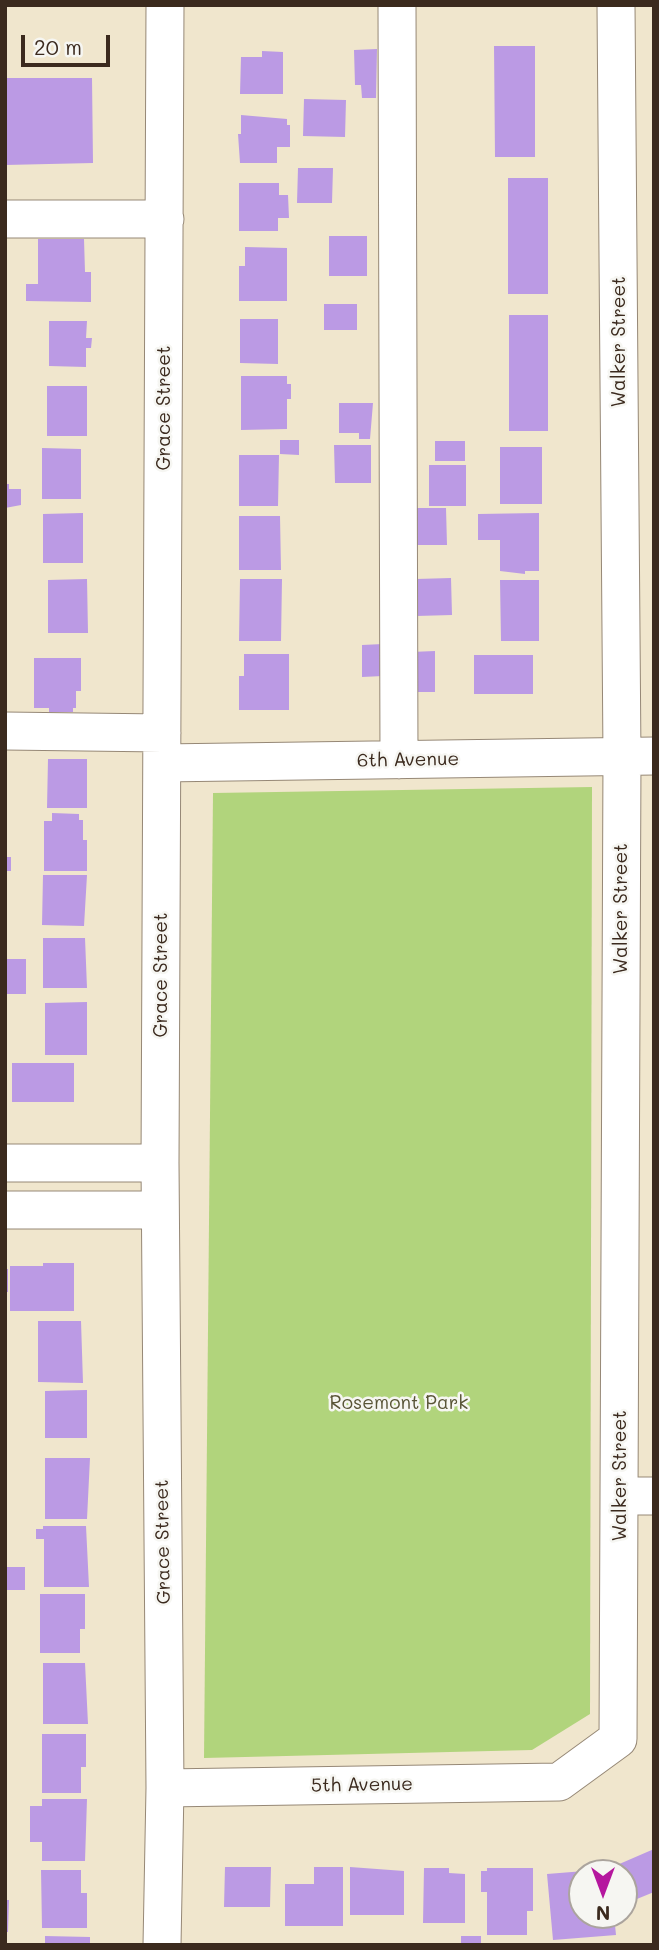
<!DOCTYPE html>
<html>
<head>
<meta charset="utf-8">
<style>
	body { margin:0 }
	#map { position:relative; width:659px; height:1950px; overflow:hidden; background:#f0e6cd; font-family:Mali,sans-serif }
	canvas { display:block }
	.frame { position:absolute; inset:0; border:7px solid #3b2a1e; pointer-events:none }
	.north { position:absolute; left:568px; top:1859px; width:70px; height:70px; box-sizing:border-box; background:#f6f6f2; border:2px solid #aba49d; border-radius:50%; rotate:180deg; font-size:19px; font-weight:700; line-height:28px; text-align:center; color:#3b2a1e }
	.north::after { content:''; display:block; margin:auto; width:24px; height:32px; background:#b5179e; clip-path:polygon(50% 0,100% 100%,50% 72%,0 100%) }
	.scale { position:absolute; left:21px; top:35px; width:89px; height:32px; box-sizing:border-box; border:4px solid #3b2a1e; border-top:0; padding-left:9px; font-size:21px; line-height:24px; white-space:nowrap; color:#3b2a1e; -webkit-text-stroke:5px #f6f6f2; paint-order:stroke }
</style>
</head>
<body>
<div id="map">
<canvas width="659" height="1950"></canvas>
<div class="frame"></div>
<div class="north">N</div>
<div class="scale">20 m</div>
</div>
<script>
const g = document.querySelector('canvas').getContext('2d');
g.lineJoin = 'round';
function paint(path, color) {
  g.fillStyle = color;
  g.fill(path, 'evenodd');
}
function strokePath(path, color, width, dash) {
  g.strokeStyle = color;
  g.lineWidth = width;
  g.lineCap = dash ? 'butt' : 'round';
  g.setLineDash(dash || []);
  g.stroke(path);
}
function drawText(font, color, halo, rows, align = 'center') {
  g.font = font + ' Mali,sans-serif';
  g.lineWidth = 5;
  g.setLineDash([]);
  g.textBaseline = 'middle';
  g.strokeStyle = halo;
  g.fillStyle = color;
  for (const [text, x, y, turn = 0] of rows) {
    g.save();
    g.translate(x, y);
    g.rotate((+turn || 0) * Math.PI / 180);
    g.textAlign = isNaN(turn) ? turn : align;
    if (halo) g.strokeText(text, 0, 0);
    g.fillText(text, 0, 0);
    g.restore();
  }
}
paint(new Path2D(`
	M592,787L590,1714L532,1750L204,1758L213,793Z`), '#b1d47c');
paint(new Path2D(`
	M494,46H535V157H495Z
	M377,49L376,98H362L361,85H355L354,50Z
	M262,51L283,52V94H240L241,57H262Z
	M5,78H92L93,163L5,165Z
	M304,99L346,100L345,137L303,136Z
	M241,115L287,119V125H290V147H277V163H240L238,134H241Z
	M298,168H333L332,203H297Z
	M508,178H548V294H508Z
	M239,183H279V195H288L289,218H278V231H239Z
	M329,236H367V276H329Z
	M38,239H84L85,272H91V302L26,301V284H38Z
	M245,247L287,248V301H239V266H245Z
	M324,304H357V330H324Z
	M509,315H548V431H509Z
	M240,319H278V364L240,363Z
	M49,321H87L86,338H92L91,348H86V367L49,366Z
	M241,376H287V384H291V399H287V429L241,430Z
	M47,386H87V436H47Z
	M339,403H373L370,439H359V433H339Z
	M280,440H299V455L280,454Z
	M435,441H465V461H435Z
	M334,445H371V483H335Z
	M500,447H542V504H500Z
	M42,448L81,449V499H42Z
	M239,455H279L278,506H239Z
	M429,465H466V506H429Z
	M5,484H9V489H21V505L5,508Z
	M413,508H446L447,545H413Z
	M83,513V563H43V514Z
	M539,513V571H525V574L500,571V540H478V514Z
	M239,516H280L281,570H239Z
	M451,578L452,615L416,616V579Z
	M87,579L88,633H48V580Z
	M240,579H282L281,641H239Z
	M500,580H539V641H501Z
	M383,644V676L362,677V645Z
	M435,651V692H411V652Z
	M244,654H289V710H239V676H244Z
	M474,655H533V694H474Z
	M34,658H81V691H76V708H73V712H49V708H34Z
	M48,759H87V808H47Z
	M52,813L79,814V820H83V840H87V871H44V821H52Z
	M5,857H11V871H5Z
	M43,875H87L84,926L42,925Z
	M43,938H85L87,988H43Z
	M5,959H26V994H5Z
	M87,1002V1055H45V1003Z
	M12,1063H74V1102H12Z
	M43,1263H74V1311H10V1266H43Z
	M5,1269H8V1292H5Z
	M38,1321H81L83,1383L38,1382Z
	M87,1390V1438H45V1391Z
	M45,1458H90L87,1519H45Z
	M43,1526H86L89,1587H44V1539H36V1529H43Z
	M5,1567H25V1590H5Z
	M40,1594H85V1629H80V1653H40Z
	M43,1663H85L88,1724H43Z
	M42,1734H86V1767H81V1793H42Z
	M42,1799H87L85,1861H42V1842H30V1806H42Z
	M654,1849V1892L632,1901L624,1882V1873H620L617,1865Z
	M225,1867H271L270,1907H224Z
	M314,1867H343V1926H285V1884H314Z
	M350,1867L404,1871V1915H350Z
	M424,1868H449V1873L465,1874V1923H423Z
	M487,1868H533V1911H527V1935H487V1892H481V1871H487Z
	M41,1870H81V1893H87V1928H42Z
	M597,1870V1873H582V1915H614L616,1935L553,1940L547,1874Z
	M5,1900H9L8,1932H5Z
	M45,1936L90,1937V1945H45Z
	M461,1936H481V1945H461Z`), '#bb9ae4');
const minor = new Path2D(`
	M397,5L399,760
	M5,219H165
	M5,731L162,733
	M162,763L654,756
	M5,1163H160
	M5,1210H160
	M620,1496H654
	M165,1788L559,1782L618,1739L622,757L616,5
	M162,1945L165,1788L160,1163L165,5`);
strokePath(minor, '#968876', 39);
strokePath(minor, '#fff', 37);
drawText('19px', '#3b2a1e', '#f6f6f2', [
	["Walker Street",619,342,-90],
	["Grace Street",164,408,-90],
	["6th Avenue",408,760,-1],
	["Walker Street",621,909,-90],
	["Grace Street",161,975,-90],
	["Walker Street",620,1476,-90],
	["Grace Street",163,1542,-91],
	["5th Avenue",362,1785,-1]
]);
drawText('19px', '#585436', '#f6f6f2', [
	["Rosemont Park",399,1403]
]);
</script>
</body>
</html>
